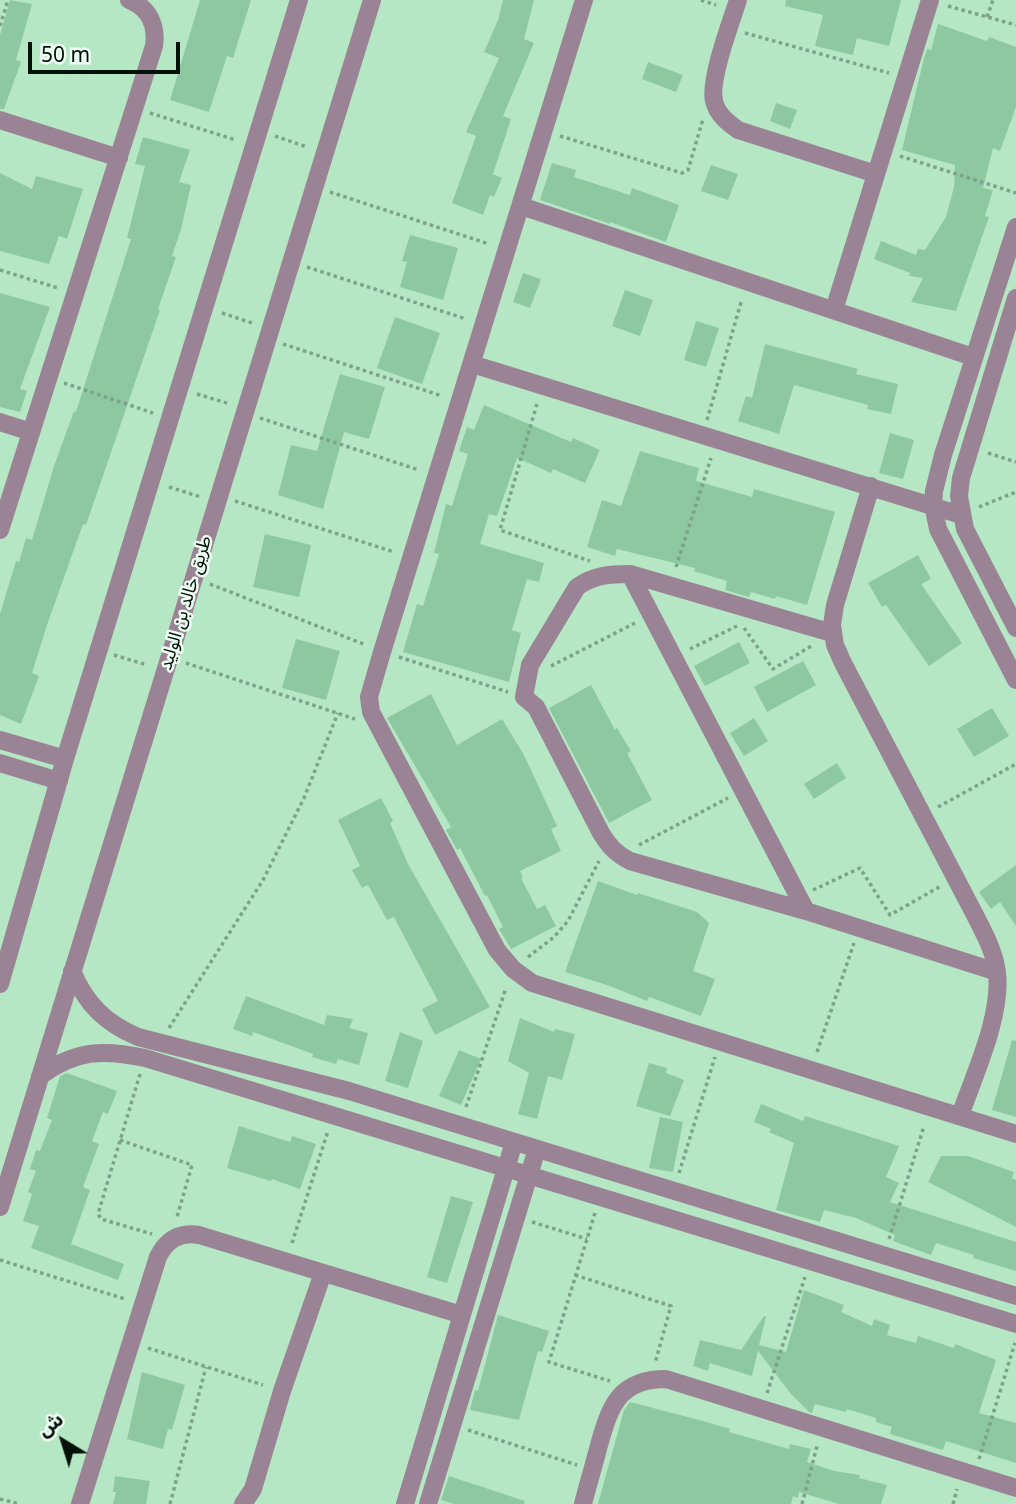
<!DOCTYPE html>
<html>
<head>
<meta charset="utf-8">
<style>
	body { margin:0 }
	#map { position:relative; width:1016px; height:1504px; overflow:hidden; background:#b5e7c5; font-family:"Noto Sans","Noto Sans Arabic",sans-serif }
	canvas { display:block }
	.north { position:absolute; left:28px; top:1406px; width:70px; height:70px; -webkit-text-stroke:5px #effef4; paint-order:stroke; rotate:322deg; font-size:19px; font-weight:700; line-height:28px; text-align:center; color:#021107 }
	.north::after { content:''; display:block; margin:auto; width:24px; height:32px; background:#021107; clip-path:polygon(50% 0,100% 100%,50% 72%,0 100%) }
	.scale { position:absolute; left:28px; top:42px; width:152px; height:32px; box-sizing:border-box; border:4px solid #021107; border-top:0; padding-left:9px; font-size:21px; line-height:24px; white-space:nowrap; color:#021107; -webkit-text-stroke:5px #effef4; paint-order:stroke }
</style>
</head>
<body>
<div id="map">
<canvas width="1016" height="1504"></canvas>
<div class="north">ش</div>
<div class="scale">50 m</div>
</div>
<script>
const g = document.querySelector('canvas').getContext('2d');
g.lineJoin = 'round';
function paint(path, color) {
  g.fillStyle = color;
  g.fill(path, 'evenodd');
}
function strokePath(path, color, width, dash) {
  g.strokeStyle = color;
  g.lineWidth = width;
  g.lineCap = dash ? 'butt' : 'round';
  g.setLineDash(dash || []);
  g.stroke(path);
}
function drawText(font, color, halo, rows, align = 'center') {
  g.font = font + ' "Noto Sans","Noto Sans Arabic",sans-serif';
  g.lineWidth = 5;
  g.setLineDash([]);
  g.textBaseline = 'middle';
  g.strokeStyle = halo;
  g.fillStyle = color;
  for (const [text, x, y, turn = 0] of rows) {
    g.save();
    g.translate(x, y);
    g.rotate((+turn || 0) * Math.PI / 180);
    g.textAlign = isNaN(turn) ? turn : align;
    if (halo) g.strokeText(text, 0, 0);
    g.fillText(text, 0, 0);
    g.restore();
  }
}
paint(new Path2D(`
	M10,0L32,4L16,60L21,62L4,109H0V35Z
	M200,0H251L233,58L227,56L209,112L170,100Z
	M503,0H534L524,39L534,43L503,116L511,119L493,174L502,178L494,197L490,195L483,215L452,203L476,136L466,132L499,58L484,52L498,20Z
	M786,0H901L889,46L857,38L853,55L815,46L823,15L785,6Z
	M938,24L987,41L989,37L1016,47V107L1000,151L993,148L983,188L993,190L985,216L989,217L956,311L911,302L923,278L909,276L910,273L874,259L881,241L916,255L918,249L925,250L946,217L954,187L955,165L902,150L924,58L927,49L931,50Z
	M648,62L683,75L676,92L642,79Z
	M776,103L797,110L790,129L770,121Z
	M143,137L190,150L179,182L191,185L181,229L172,256L176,257L158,309L160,310L86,525L83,524L47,625L32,673L39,676L21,724L0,715V614L16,561L19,562L26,538L32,540L54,466L74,411L76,412L131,239L127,238L145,166L135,164Z
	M552,163L576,170L574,177L630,195L632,188L679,205L666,242L610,222V224L540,200Z
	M711,165L738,174L728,200L701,191Z
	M0,173L32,189L36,176L83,189L67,239L59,236L49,264L0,251Z
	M410,235L458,248L443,300L400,287L407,262L402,261Z
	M523,273L541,279L530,308L513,302Z
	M625,290L653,300L640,336L612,326Z
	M0,293L50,307L20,389L27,391L20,412L0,407Z
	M395,317L440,333L422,384L377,368Z
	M696,321L719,328L706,367L684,360Z
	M765,344L858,369L856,374L898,384L891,414L867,409L868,405L794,385L779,434L738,421L746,396L752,398Z
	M340,374L385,387L369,439L344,432L323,509L278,495L291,445L317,451Z
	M484,405L571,442L573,438L600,450L585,483L553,469L551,473L517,458L497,516L489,514L480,544L544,563L539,582L527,579L512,630L521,633L509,682L403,652L417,604L423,606L439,554L434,553L446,504L452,506L468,454L459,451L467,427L474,430Z
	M890,433L914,440L903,479L879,473Z
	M640,451L699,468L696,481L752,497L754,489L835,512L807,605L776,596L775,599L751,592L749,597L725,590L727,581L694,571L695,568L617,549L615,556L587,547L602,500L621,506Z
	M265,534L311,545L299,597L253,587Z
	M918,555L931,579L921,584L962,643L929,666L886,605L882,607L868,583Z
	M296,639L340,651L326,700L282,688Z
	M739,642L750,663L705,686L694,666Z
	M803,661L816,685L767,712L754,687Z
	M591,685L615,730L617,728L631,751L627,753L652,800L609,823L549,708Z
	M431,694L457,745L502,719L524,755L557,826L551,829L561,851L520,871L523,877L521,878L537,909L545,905L556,926L511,949L499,929L503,927L487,895L485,896L460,848L457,850L446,830L451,827L387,718Z
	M992,708L1009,736L974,757L957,729Z
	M754,718L768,741L744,756L730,733Z
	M837,763L846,778L814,799L804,784Z
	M381,798L393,821L390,823L408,864L490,1007L435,1035L422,1009L438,1001L394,917L387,920L368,885L362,888L352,870L360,866L338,820Z
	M1016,865V926L1000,902L991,909L979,892Z
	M598,881L637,895L638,893L697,912L709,923L693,971L715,979L701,1016L649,997L647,1001L607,985L565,972Z
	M246,996L324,1025L327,1015L353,1019L349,1028L368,1033L359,1065L338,1059L336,1064L312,1057L313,1054L253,1032L252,1036L233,1029Z
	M520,1018L554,1032L555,1029L575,1034L562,1080L548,1076L537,1119L518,1114L529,1073L508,1061Z
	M400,1032L423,1041L408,1088L385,1081Z
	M1012,1040L1016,1041V1117L992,1110Z
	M459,1050L481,1059L461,1105L439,1096Z
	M649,1063L667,1068L666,1073L684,1080L670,1116L636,1106Z
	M67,1073L117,1091L108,1114L103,1112L92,1141L99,1144L83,1187L90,1190L71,1244L124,1264L118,1280L31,1248L39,1226L23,1221L32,1194L28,1192L36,1171L30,1169L36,1150L40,1151L52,1120L47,1118L60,1076Z
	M761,1104L803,1121L805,1116L899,1146L886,1177L899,1183L890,1202L1016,1242V1271L973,1258L974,1255L936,1243L931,1255L893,1241L895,1235L856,1218L824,1210L820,1222L776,1210L794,1143L769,1132L771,1129L754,1122Z
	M660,1117L683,1122L673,1172L649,1168Z
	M239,1126L290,1142L292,1136L316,1144L300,1189L272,1179L271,1181L227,1168Z
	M941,1156H968L1014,1172L1012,1178L1016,1180V1227L928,1182Z
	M451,1196L473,1202L447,1283L427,1277Z
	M804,1290L844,1305L841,1312L872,1326L874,1319L890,1325L887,1335L916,1343L918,1336L954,1348L955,1344L996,1360L979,1413L1016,1423V1463L946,1441L943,1450L890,1434L892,1427L876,1422V1418L847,1409L846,1412L815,1404L812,1413L809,1412L791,1394L758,1351L752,1376L710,1363L708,1371L693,1366L700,1340L741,1350L764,1316L766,1317L759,1345L786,1352Z
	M498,1315L549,1331L542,1352L538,1351L519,1420L470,1410L475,1390L478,1391Z
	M142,1372L185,1385L172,1430L168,1429L163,1449L127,1439Z
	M630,1402L703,1421L730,1429L729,1432L789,1449L790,1444L811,1449L807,1462L834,1471L860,1475L859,1478L887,1485L881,1504H839L799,1492L798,1498L793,1496L791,1504H598L624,1410Z
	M115,1476L150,1481L146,1504H113L116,1492H113Z
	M449,1476L525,1501L524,1504H454L441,1500Z`), '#8ec8a1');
strokePath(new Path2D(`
	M701,0L716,5
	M948,6L1016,25
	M987,17L993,0
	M0,26L8,0
	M745,33L889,73
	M150,113L236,140
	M275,136L307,147
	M560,136L682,173L688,170L703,119
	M900,156L1016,193
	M330,192L489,244
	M307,267L466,319
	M0,270L58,288
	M222,313L255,324
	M283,344L442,396
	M64,383L153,413
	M197,394L230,404
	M537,404L500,530L590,561
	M260,418L419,470
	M707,420L742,299
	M988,453L1016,462
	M169,487L201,497
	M235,501L394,552
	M979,507L1016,492
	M676,567L711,458
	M210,584L366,645
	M744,628L773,669L813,645
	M690,649L737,626
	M114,655L147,665
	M399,657L508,692
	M186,663L355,719
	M551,666L635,623
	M938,807L1016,764
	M639,845L728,798
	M813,890L860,868L890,915L941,886
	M528,957L554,937L568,921L599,861
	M169,1028L263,880L304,798L338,713
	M817,1052L854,943
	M140,1074L98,1214L101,1219L152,1234
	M466,1107L506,988
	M120,1140L192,1165L177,1217
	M679,1173L715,1057
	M595,1213L549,1362L610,1381
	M532,1222L587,1239
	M889,1239L924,1126
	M292,1243L328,1131
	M0,1260L125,1299
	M575,1275L671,1306L655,1363
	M148,1348L263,1385
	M767,1393L805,1277
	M468,1430L577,1465
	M979,1459L1015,1343
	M0,1499L19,1504
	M170,1504L206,1367
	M802,1504L817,1446
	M953,1504L957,1489`), '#7ca388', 3.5, [3.5, 3.5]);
strokePath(new Path2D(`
	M584,0L382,652L369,697L371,712L497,950L513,969L532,983L1016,1134
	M738,0C731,22 709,80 714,101C717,114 727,122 738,130L876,174
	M0,120L119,158
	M521,206L973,357
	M1016,227L943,455L934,491L933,505L938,529L1016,680
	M1016,298L961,478L959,496L965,529L1016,628
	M834,310L930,0
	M472,364L961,515
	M0,422L31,432
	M871,486L835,605L832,625L835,645L843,663L976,917C985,935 995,953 997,973C1002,1016 974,1075 960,1116
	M0,530L154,46C157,25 149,8 129,0
	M630,574L806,911
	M832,633L630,574C610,574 594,575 577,587L530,665L524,697L536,707L601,833C609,846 616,854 630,861L806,911L997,972
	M0,740L65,759
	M0,763L59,781
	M72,971C86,1004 105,1023 138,1037L349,1091L1016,1296
	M0,984L65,759L299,0
	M40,1076C75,1050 103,1049 145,1058L1016,1324
	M0,1207L372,0
	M80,1504L158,1257C167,1239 180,1232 199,1235L462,1315
	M243,1504L253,1489L282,1391L323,1273
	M405,1504L514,1142
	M428,1504L537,1149
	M583,1504C588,1484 594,1465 599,1445C610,1406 619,1379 666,1379L1016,1488`), '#9a8394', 18);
drawText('18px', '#021107', '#effef4', [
	["طريق خالد بن الوليد",186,603,-73]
]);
</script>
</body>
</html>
